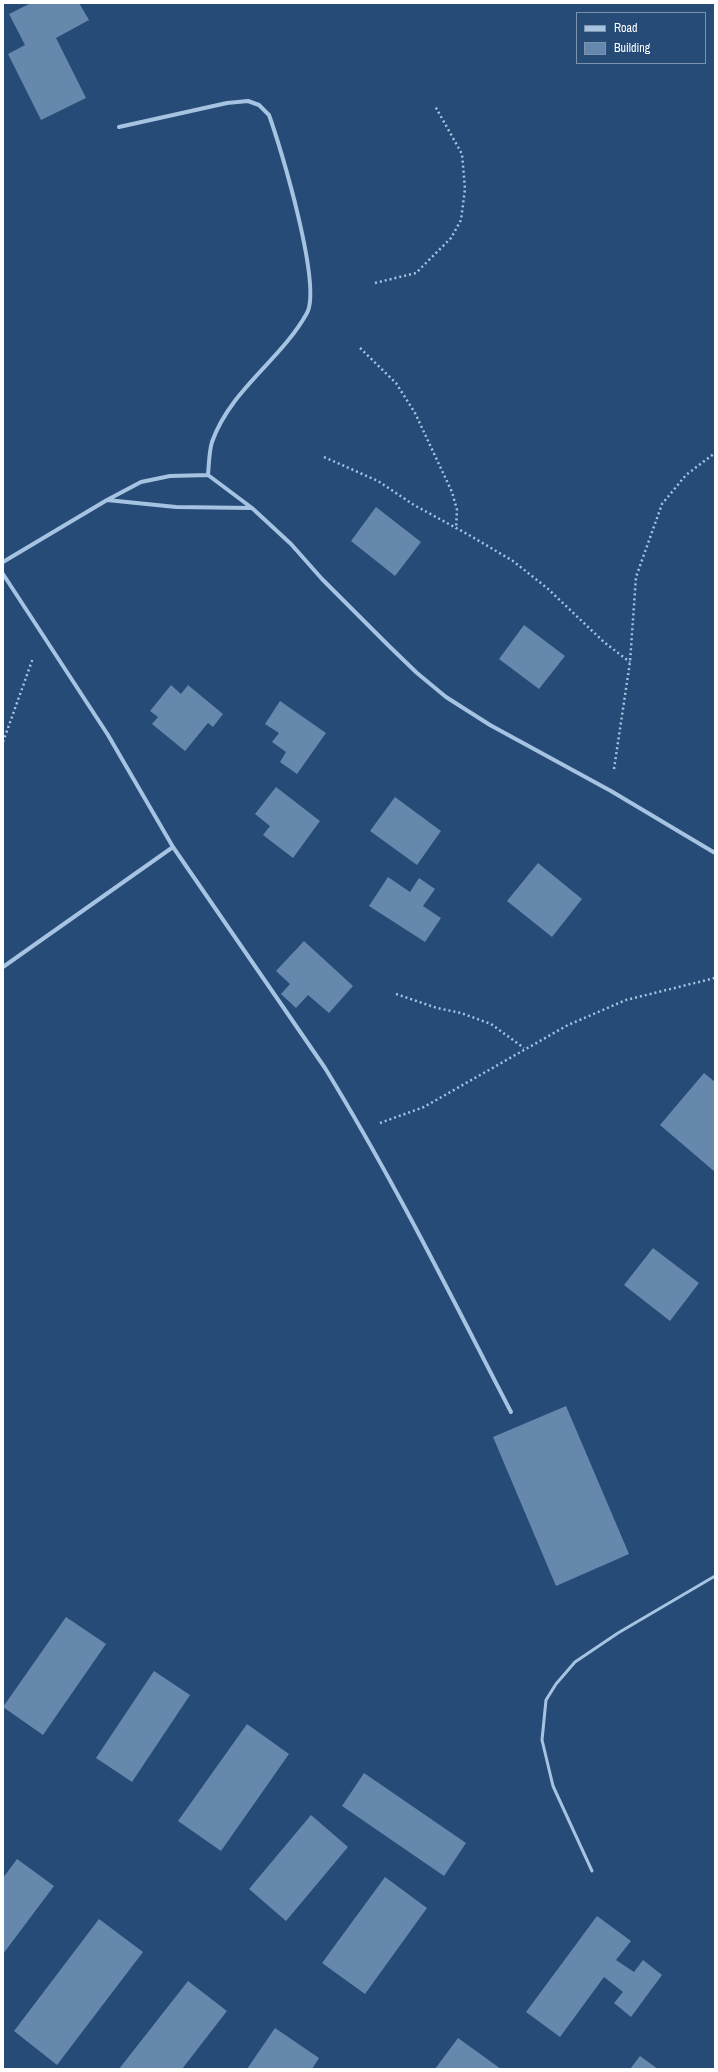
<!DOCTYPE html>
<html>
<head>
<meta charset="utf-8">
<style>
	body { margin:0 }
	#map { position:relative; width:718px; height:2072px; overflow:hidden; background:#254b76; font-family:"Archivo Narrow",sans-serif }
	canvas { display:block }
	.frame { position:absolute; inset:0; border:4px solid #fff; pointer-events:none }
	.legend { position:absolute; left:576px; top:12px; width:130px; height:52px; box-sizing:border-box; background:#254b76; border:1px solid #7c93ad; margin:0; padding:5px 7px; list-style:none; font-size:12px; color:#fff }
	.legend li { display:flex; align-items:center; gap:8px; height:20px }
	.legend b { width:20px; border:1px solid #7c93ad }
</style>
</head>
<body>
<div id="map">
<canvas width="718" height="2072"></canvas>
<div class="frame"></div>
<ul class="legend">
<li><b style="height:5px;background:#a6c3e2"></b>Road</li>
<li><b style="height:11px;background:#6688ad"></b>Building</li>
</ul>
</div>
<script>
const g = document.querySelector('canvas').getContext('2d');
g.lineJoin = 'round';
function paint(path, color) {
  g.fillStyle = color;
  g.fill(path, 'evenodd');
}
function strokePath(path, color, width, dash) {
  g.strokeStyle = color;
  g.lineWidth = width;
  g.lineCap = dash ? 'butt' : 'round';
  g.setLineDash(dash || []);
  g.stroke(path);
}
paint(new Path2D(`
	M31,3H79L89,20L56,38L86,98L41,120L8,54L25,45L9,14Z
	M376,507L421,542L395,576L351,541Z
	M524,625L565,656L539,689L499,659Z
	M171,685L181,694L188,685L223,714L213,727L208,723L185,751L152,724L158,717L150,711Z
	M280,701L326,733L297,774L280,762L286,752L272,742L279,733L265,724Z
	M276,787L320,821L293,858L263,835L270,826L255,814Z
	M395,797L441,831L417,865L370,831Z
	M538,863L582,899L552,937L507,901Z
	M388,877L410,892L419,878L435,889L423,906L441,918L425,942L369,906Z
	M304,941L353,986L329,1013L308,995L296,1008L281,994L290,984L276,971Z
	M704,1073L715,1082V1172L660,1125Z
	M653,1248L699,1283L670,1321L624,1285Z
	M566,1406L629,1554L556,1586L493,1437Z
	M66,1617L106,1644L43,1735L3,1707Z
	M154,1671L190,1695L132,1782L96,1758Z
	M247,1724L289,1754L221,1851L178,1821Z
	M364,1773L466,1843L444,1876L342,1806Z
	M311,1815L348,1847L286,1921L249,1889Z
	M17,1859L54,1886L3,1954V1878Z
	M385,1877L427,1908L365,1994L322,1963Z
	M597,1916L631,1941L616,1960L634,1972L643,1960L662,1975L631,2017L614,2003L623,1992L604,1977L560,2037L526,2012Z
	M99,1919L143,1952L57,2065L14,2031Z
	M188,1981L227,2011L182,2069H119Z
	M275,2028L319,2058L312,2069H247Z
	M458,2038L501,2069H435Z
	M640,2056L658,2069H630Z`), '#6688ad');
strokePath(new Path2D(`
	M375,283L416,273L451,238L461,220L465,189L462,154L435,106
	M360,348L396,383L415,413L452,492L457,510L456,529
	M324,457L378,481L414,505L469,535L513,561L547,588L605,643L630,662
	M3,742L33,658
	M614,769L630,662L636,577L662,504L686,475L715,453
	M396,994L437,1008L461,1013L491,1024L524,1048
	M380,1123L424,1107L568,1025L626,1000L715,978`), '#a6c3e2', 2.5, [2, 3]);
strokePath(new Path2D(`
	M592,1871L553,1786L542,1740L546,1700L556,1684L575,1662L618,1633L715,1576`), '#a6c3e2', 3);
strokePath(new Path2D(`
	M119,127L227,103L248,101L259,105L269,115C281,148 322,285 307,313C281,360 230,390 212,442C209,452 209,464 208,475
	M107,500L176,507L252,508
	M3,562L107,500L141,482L170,476L208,475L252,508L291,544L322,579L390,647L417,673L446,697L490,725L611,791L715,853
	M3,574L108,735L173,847L325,1068C393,1179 451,1296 511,1412
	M3,967L173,847`), '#a6c3e2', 4);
</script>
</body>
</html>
